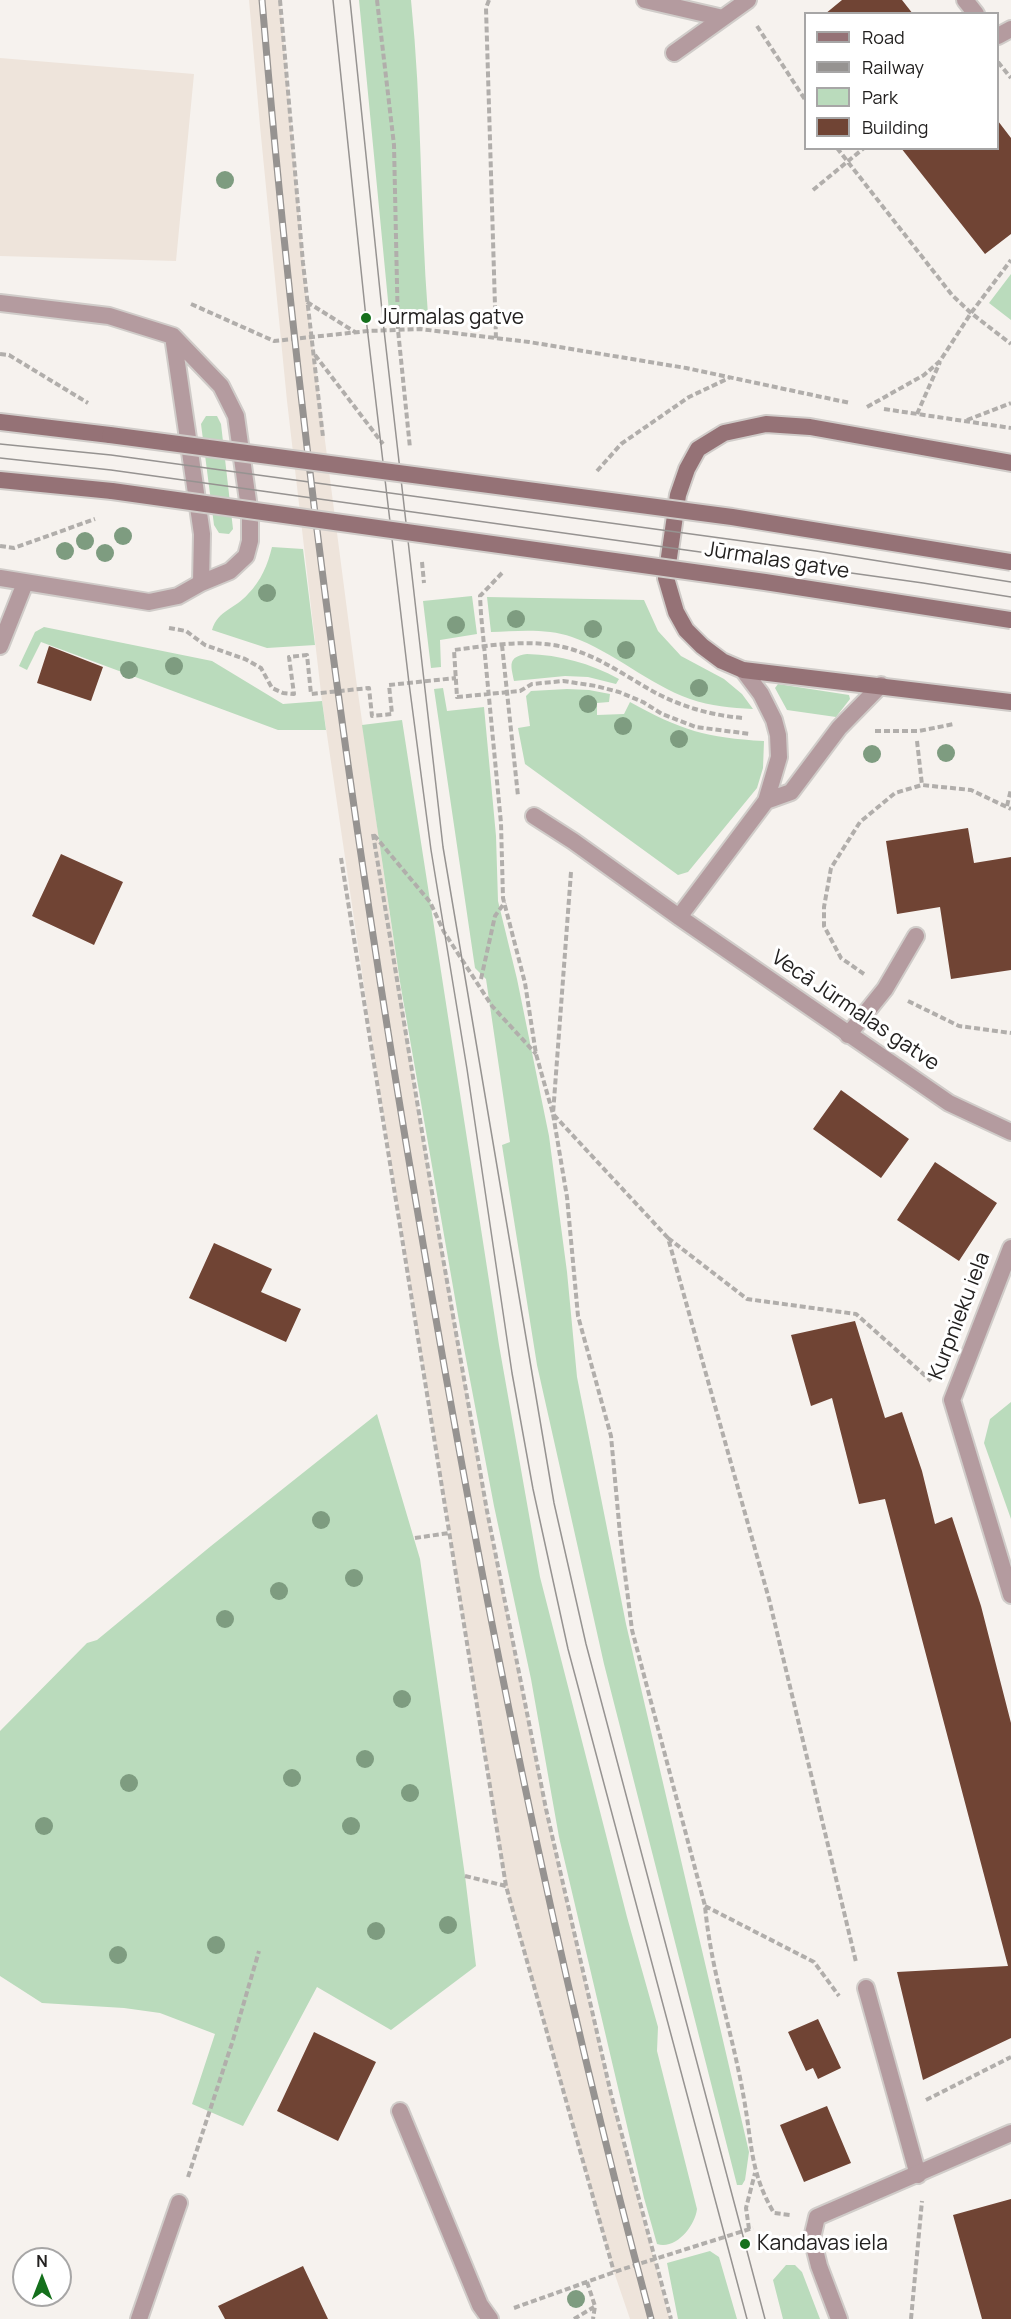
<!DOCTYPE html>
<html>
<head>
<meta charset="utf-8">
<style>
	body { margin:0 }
	#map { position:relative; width:1011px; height:2319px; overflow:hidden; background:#f6f2ee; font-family:Manrope,sans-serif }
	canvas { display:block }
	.legend { position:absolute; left:804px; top:12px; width:195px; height:138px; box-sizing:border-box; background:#fff; border:2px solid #a7a6a6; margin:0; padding:8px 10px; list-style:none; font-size:18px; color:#232120 }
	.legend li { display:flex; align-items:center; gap:12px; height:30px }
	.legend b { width:30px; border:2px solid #a7a6a6 }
	.north { position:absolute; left:12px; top:2247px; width:60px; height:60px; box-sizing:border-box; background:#fff; border:2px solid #a7a6a6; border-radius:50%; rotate:0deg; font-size:16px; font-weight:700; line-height:24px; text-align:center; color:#232120 }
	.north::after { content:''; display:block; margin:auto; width:21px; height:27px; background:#15701c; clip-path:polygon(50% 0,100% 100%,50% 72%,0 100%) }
</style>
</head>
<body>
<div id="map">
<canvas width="1011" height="2319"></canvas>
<ul class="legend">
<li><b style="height:8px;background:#957276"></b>Road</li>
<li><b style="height:8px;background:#969391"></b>Railway</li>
<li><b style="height:16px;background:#badbbc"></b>Park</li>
<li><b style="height:16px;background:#704434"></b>Building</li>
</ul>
<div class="north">N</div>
</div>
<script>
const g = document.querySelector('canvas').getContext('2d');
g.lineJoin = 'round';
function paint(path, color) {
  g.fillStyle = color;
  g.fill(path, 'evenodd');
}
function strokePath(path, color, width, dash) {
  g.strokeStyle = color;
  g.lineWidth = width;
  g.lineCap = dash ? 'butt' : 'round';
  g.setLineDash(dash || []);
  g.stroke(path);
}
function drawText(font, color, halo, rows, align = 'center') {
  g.font = font + ' Manrope,sans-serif';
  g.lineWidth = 6;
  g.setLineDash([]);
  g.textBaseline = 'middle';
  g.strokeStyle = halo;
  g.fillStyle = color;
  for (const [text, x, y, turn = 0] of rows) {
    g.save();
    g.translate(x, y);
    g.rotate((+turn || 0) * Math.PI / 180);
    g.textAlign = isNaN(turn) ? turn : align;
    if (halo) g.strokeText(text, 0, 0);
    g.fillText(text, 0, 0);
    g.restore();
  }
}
paint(new Path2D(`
	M249,0H280L307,302L356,679L416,1097L487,1511L546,1809L611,2094L670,2319H630L614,2272L506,1886L376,1068L322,701L287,401L260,126Z
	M0,58L194,74L176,261L0,256Z`), '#eee4db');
paint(new Path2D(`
	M359,0H411C422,105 420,210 428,315L389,311Z
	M1011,274V320L989,303Z
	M206,416H217L221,424L233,529L229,534L219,533L214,525L201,424Z
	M272,547L303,549L315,645L267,648L212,630C218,610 235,609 248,594C261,581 268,564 272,547Z
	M472,596L477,634L440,640L441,667L431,668L423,601Z
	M487,597L644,600L658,631L681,656L724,679L742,694L753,709C731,708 711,706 690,699C648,684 614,652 572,637C547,628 517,631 491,632Z
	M44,627L212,661L283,704L322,701L326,730H278L41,642L27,670L19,666L35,632Z
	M527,654C561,655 589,663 619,679L616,684L588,677L565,676L514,681C511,665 507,657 527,654Z
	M778,684L849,695L850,699L836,717L787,710L775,688Z
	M443,688L447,711L484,707L496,836L498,901L517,979L549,1136L567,1272L577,1377L626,1624L749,2152L745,2180L742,2185H737L604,1664L537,1365L502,1145L510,1142L486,979L475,968L434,689Z
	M567,689L589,690L610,694L609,702L597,703V715L624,714L630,702C680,730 707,738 764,741L763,768L757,788L688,872L678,875L525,764L518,728L530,726L526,696L531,691Z
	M402,720L499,1345L540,1577L627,1917L658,2027L657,2051L697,2209C695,2226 676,2250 657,2244L644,2198L559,1837L531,1679L494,1506L460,1327L400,982L362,725Z
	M1011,1402V1519L984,1443L990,1419Z
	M377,1414L420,1559L465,1876L476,1966L391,2030L317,1987L243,2126L192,2104L215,2034L160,2013L124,2008L42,2003L0,1976V1731L87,1643L97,1640L211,1546Z
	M710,2251L719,2257L737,2319H678L667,2263Z
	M786,2265H795L802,2272L820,2319H783L773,2280Z`), '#badbbc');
paint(new Path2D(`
	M842,0H902L913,14H825Z
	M998,121L1011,138V234L985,254L901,148H998Z
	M49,646L103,667L91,701L37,683Z
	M968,828L974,863L1011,857V970L951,979L940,907L897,914L886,841Z
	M61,854L123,882L94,945L32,916Z
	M841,1090L909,1139L881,1178L813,1129Z
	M935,1162L997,1203L959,1261L897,1220Z
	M214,1243L272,1269L261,1292L301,1309L286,1342L189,1298Z
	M855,1321L885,1418L902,1412L922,1471L935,1524L952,1517L981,1606L1011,1723V2038L923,2080L897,1972L1008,1966L885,1499L859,1504L832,1398L811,1406L791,1335Z
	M818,2019L841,2068L818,2079L813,2068L806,2071L788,2032Z
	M314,2032L376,2062L338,2141L277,2111Z
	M827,2106L851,2163L804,2182L780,2125Z
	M1011,2199V2319H982L953,2215Z
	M303,2266L328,2319H225L218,2306Z`), '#704434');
const service = new Path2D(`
	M645,0L723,18
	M965,0L976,14
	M998,36L1011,29
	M674,53L748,0
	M848,1035L885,989L916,936
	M866,1988L918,2175
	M400,2111L480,2305L490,2319`);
const minor = new Path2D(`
	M0,303L109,316L173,336L221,386L236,416L250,515V541L246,556L230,571L201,583L178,596L149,602L0,578
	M173,336L202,534L201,583
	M0,646L25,583
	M766,801L791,792L839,728L881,685
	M534,816L573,841L679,917L949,1103L1011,1132
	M679,917L766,801L779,757L778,735L774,720L761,694L743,670
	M1011,1248L952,1400L1011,1595
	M139,2319L179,2203
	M839,2319L819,2266L812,2238L817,2217L1011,2133`);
const secondary = new Path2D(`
	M0,422L110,435
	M1011,463L810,427L766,424L724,433L698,449L687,469L678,495L666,578L676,612L686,630L702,646L722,661L743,670L1011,702
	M0,480L112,491`);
strokePath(service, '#d0ccc9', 20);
strokePath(minor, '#d0ccc9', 20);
strokePath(secondary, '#d0ccc9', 20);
strokePath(new Path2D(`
	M280,0L303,263L323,437
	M377,0L394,145L398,330L410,448
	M489,0L486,8L496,339
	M757,26L806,101
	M998,62L1011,78
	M837,148L952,295L971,313L1011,344
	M813,190L864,148
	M307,302L355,332
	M191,304L274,341L368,331L420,329L529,342L686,368L850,403
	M0,354L9,355L88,403
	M315,355L383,444
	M867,407L924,375L940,361L971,313L1011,260
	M884,409L1011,428
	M917,414L940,362
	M967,420L1011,403
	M597,471L621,444L689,397L729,378
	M0,546L14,548L95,519
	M422,562L424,583
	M502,573L480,596L481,614L501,823L503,898L525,983L536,1054L553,1114L668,1238L769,1599L856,1962
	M169,628L186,631L205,645L245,659L261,668L272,688L283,693L294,694L289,657L307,655L311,694L369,688L372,716L392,714L389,685L456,678
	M502,645L518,796
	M742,718C711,715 682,707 654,692C629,678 604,660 577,651C539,637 493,645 454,650L457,697L520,691L532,684L563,681L596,686L619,692L643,702L662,714L696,727L750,734
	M875,731H919L954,724
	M917,741L922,785
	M1007,806L1011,789
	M373,834L440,1241L487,1511L546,1809L611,2094L671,2319
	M374,835L430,902L444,932L492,1006L536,1054
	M341,858L506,1886L614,2272
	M571,872L553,1114L567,1197L578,1316L611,1436L620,1534L632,1630L705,1906C711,1972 733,2034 744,2099C752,2143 750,2173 774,2213L790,2215
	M864,974L841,958L824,926V907L831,868L860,822L895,793L922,785L971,790L1011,809
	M481,979L495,916L505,902
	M908,1001L959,1026L1011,1033
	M668,1238L747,1299L856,1314L931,1381
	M415,1538L449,1533
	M465,1876L506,1886
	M705,1906L814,1962L839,1996
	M926,2100L1011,2057
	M188,2177L233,2040L259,1951
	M749,2229L746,2208L755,2173
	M587,2282L595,2306L593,2319
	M514,2308L623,2269L753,2228
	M574,2319L594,2307
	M911,2319L922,2201`), '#b1aeab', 4, [6, 3]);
strokePath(service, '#b49b9f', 16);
strokePath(minor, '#b49b9f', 16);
strokePath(secondary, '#957276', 16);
strokePath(new Path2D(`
	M333,0L366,318L409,683L431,850L467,1069L512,1373L533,1489L568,1649L747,2319
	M350,0L384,330L443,847L554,1503L586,1644L765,2319
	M0,444L111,455L816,551L1011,582
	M0,458L111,470L923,583L1011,597`), '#969391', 1.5);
const rail = new Path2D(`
	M262,0C296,409 350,816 419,1220C481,1589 554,1957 651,2319`);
strokePath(rail, '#969391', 7);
strokePath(rail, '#fff', 4.5, [14]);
const secondaryBridge = new Path2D(`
	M110,435L732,517L1011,562
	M112,491L765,582L1011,620`);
strokePath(secondaryBridge, '#d0ccc9', 20, []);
strokePath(secondaryBridge, '#957276', 16);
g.fillStyle = '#7e9c80';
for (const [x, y] of [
	[225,180],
	[123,536],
	[85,541],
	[65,551],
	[105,553],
	[267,593],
	[516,619],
	[456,625],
	[593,629],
	[626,650],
	[174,666],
	[129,670],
	[699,688],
	[588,704],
	[623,726],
	[679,739],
	[946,753],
	[872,754],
	[321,1520],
	[354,1578],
	[279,1591],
	[225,1619],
	[402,1699],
	[365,1759],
	[292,1778],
	[129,1783],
	[410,1793],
	[44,1826],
	[351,1826],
	[448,1925],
	[376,1931],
	[216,1945],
	[118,1955],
	[576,2299]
]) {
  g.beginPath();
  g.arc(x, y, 9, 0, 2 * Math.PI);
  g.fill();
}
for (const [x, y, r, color] of [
	[366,318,6,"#15701c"],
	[745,2244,6,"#15701c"]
]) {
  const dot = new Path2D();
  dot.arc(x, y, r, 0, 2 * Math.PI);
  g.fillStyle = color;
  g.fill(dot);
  strokePath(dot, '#fff', 2);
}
drawText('21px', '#232120', '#fff', [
	["Jūrmalas gatve",378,318],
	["Kandavas iela",757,2244]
], 'left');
drawText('21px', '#232120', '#fff', [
	["Jūrmalas gatve",777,561,9],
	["Vecā Jūrmalas gatve",855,1011,34],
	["Kurpnieku iela",960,1316,-69]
]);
</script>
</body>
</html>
